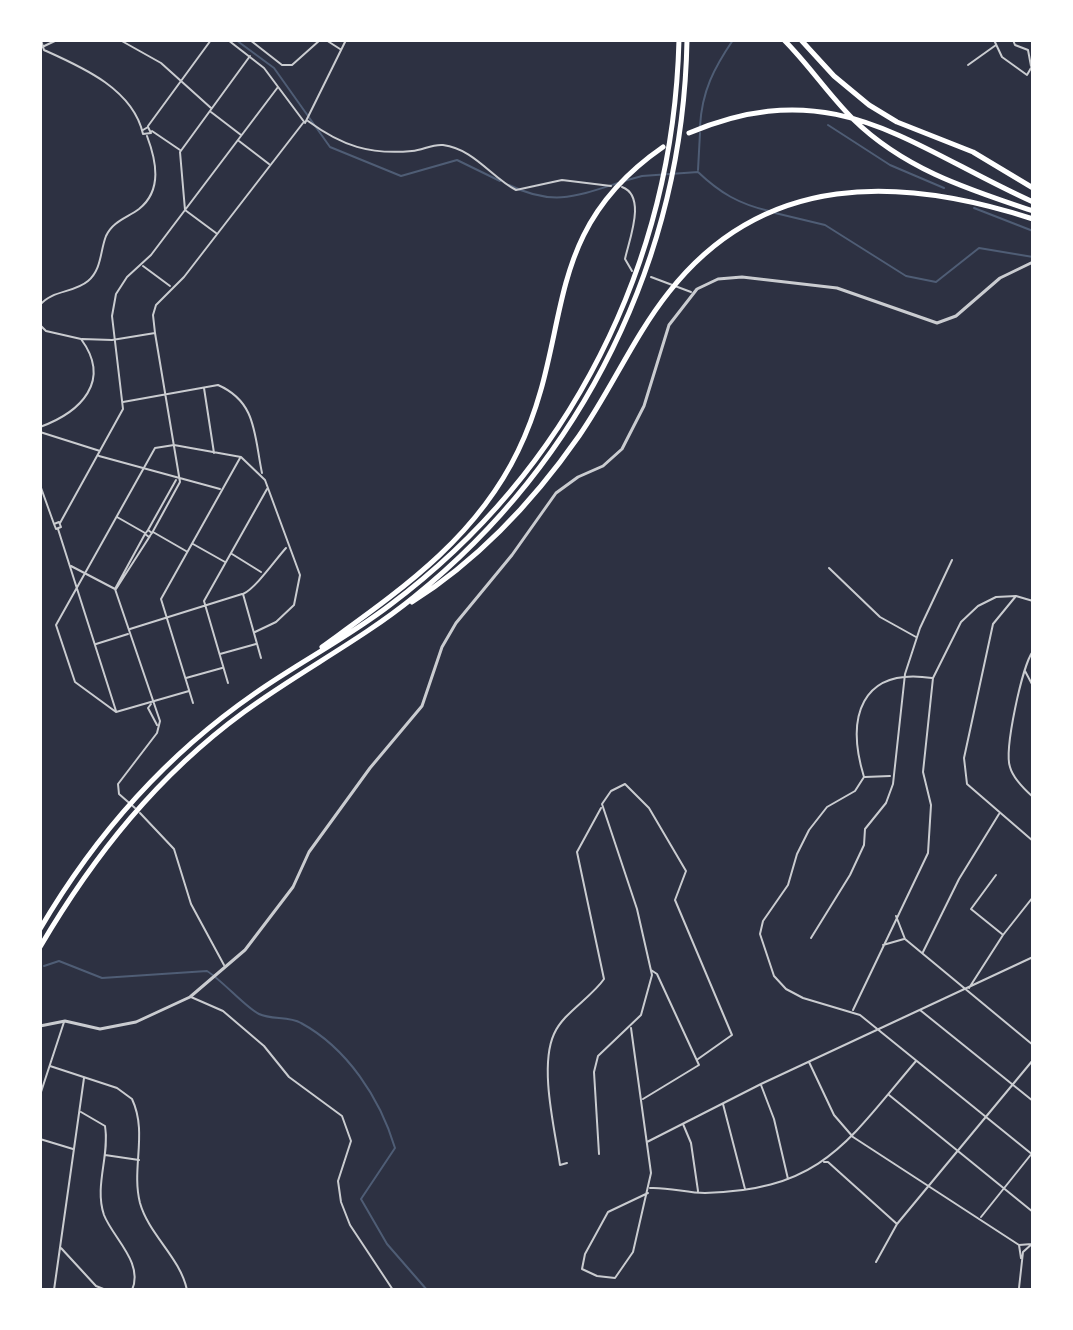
<!DOCTYPE html>
<html>
<head>
<meta charset="utf-8">
<style>
	body { margin:0 }
	#map { position:relative; width:1073px; height:1330px; overflow:hidden; background:#2d3142; font-family:Inter,sans-serif }
	canvas { display:block }
	.frame { position:absolute; inset:0; border:42px solid #fff; pointer-events:none }
</style>
</head>
<body>
<div id="map">
<canvas width="1073" height="1330"></canvas>
<div class="frame"></div>
</div>
<script>
const g = document.querySelector('canvas').getContext('2d');
g.lineJoin = 'round';
function strokePath(path, color, width, dash) {
  g.strokeStyle = color;
  g.lineWidth = width;
  g.lineCap = dash ? 'butt' : 'round';
  g.setLineDash(dash || []);
  g.stroke(path);
}
strokePath(new Path2D(`
	M236,40L274,68L330,147L401,176L457,160L500,181
	M828,125L890,165L944,188
	M700,126C702,91 714,68 733,40
	M698,170L700,133
	M624,181L642,176L698,172C720,193 739,204 769,211
	M509,185C552,206 575,197 618,183
	M974,208L1033,231
	M775,213L825,225L906,276L936,282L979,248L1033,257
	M44,966L59,961L102,978L207,971C223,981 246,1008 259,1014C271,1020 289,1016 301,1023C347,1048 380,1098 395,1148L361,1199L387,1244L427,1290`), '#4f5d75', 2);
strokePath(new Path2D(`
	M41,40L44,50C82,67 133,89 143,134L151,133L148,127L143,130
	M120,40L161,63L211,108
	M228,40L264,68L305,123L346,40
	M250,40L282,65H292L320,40
	M326,40L340,49
	M994,40L1002,57L1027,75L1031,68
	M1013,40L1015,45L1028,50L1031,66
	M40,48L57,40
	M968,65L996,45
	M211,112L241,135
	M308,121C342,146 370,155 412,151C423,150 432,144 443,145C474,149 491,177 516,190L562,180L611,186
	M148,126L211,40
	M152,131L180,150
	M239,141L269,164
	M622,187C647,196 629,240 625,259L632,271
	M216,233L185,210L180,152L250,56
	M143,266L170,286
	M651,277L691,292
	M40,305C52,290 74,293 88,281C102,269 100,251 106,236C113,221 127,218 139,209C163,190 156,160 147,136
	M40,325L46,331L81,339C112,381 81,412 40,427
	M82,339L112,340L155,333
	M204,388L214,453
	M123,402L218,385C257,402 254,435 262,473
	M40,432L100,451
	M99,456L220,489
	M40,485L54,524
	M117,517L145,533
	M59,522L61,527L56,529L54,524Z
	M60,523L123,409L112,316L116,294L127,277L151,255L278,87
	M58,529L116,711
	M148,530L176,480
	M148,530L152,533L149,537L145,534Z
	M153,532L186,551
	M152,533L180,482L155,333L153,315L156,305L184,277L303,123
	M193,544L225,562
	M232,554L261,572
	M71,566L115,589L160,721L157,733L118,784L119,794L135,808
	M829,568L880,617L916,637
	M115,589L145,534
	M116,589L150,536
	M1016,596L993,624L964,758L967,784L1033,841
	M130,629L242,594
	M96,644L128,634
	M1033,651C1022,666 1004,750 1010,767C1013,778 1024,789 1033,797
	M220,654L256,644
	M261,658L243,594C256,588 275,560 286,548
	M1025,671L1033,686
	M186,678L222,668
	M228,683L204,601L267,489
	M189,691L116,712L75,682L56,625L155,448L174,445L241,457L265,480L300,575L294,605L276,622L255,632
	M193,703L161,599L240,458
	M151,704L148,708L157,725
	M864,777L855,791L827,807L809,830L797,854L788,885L763,921L760,934L774,976L786,989L803,998L860,1015L1033,1155
	M864,777C846,718 860,667 932,678
	M865,777L890,776
	M140,813L174,849L191,904L224,965
	M996,875L971,909L1002,934
	M896,916L905,939L1033,1045
	M811,938L850,875L864,845L865,829L886,803L893,784L905,674L920,628L952,560
	M883,945L904,939
	M923,952L959,879L999,814
	M969,988L1003,935L1033,897
	M191,997L223,1011L264,1046L289,1077L342,1116L351,1141L338,1181L341,1202L350,1225L393,1290
	M853,1010L928,853L931,805L923,772L933,678L961,622L978,606L996,597L1016,596L1033,601
	M920,1010L1033,1101
	M631,1028L651,1173L633,1252L615,1278L597,1276L582,1269L585,1254L608,1212L648,1193
	M809,1062L834,1115L853,1137L1019,1245
	M50,1066L117,1088L132,1099C148,1133 131,1168 140,1203C149,1235 180,1257 187,1290
	M761,1085L774,1119L788,1179
	M40,1095L64,1022
	M889,1095L1033,1212
	M643,1099L699,1065L657,974L651,970
	M723,1104L745,1189
	M81,1112L105,1126C110,1155 94,1186 104,1215C113,1238 144,1263 132,1290
	M683,1124L691,1143L698,1191
	M40,1139L73,1149
	M647,1142L761,1084L1033,957
	M599,1154L594,1072L598,1056L641,1015L652,975L637,909L602,804L611,791L625,784L649,808L686,871L675,900L732,1035L698,1059
	M105,1155L139,1160
	M824,1162H828L897,1224
	M567,1163L560,1165C555,1130 539,1067 554,1034C563,1013 591,998 604,979L577,852L601,808
	M650,1188C669,1187 687,1193 705,1193C822,1190 847,1142 916,1061
	M981,1217L1033,1152
	M61,1248L96,1286L106,1290
	M1021,1258L1019,1245L1032,1244
	M876,1262L897,1224L1033,1060
	M1019,1288L1023,1252L1033,1243
	M54,1290L84,1078`), '#caccd0', 2);
strokePath(new Path2D(`
	M40,1026L65,1021L100,1029L136,1022L190,997L245,950L293,887L309,852L370,768L422,706L442,647L456,623L512,555L556,493L578,477L603,466L622,449L644,406L669,325L697,289L718,279L742,277L837,288L937,323L956,316L1000,278L1033,262`), '#caccd0', 3);
strokePath(new Path2D(`
	M784,40C809,65 828,94 853,119C904,169 967,189 1033,211
	M801,40L834,76L869,105L897,122L973,152L1033,188
	M689,133C834,72 907,145 1033,202
	M412,602C478,560 535,499 579,436C611,390 634,336 669,292C764,171 900,176 1033,219
	M322,647C399,591 475,540 518,451C575,334 537,234 663,147
	M40,929C94,837 166,755 254,694C298,663 347,638 390,605C570,470 673,264 679,40
	M40,947C94,855 158,775 244,712C300,671 361,640 414,597C583,460 683,258 687,40`), '#fff', 5);
</script>
</body>
</html>
